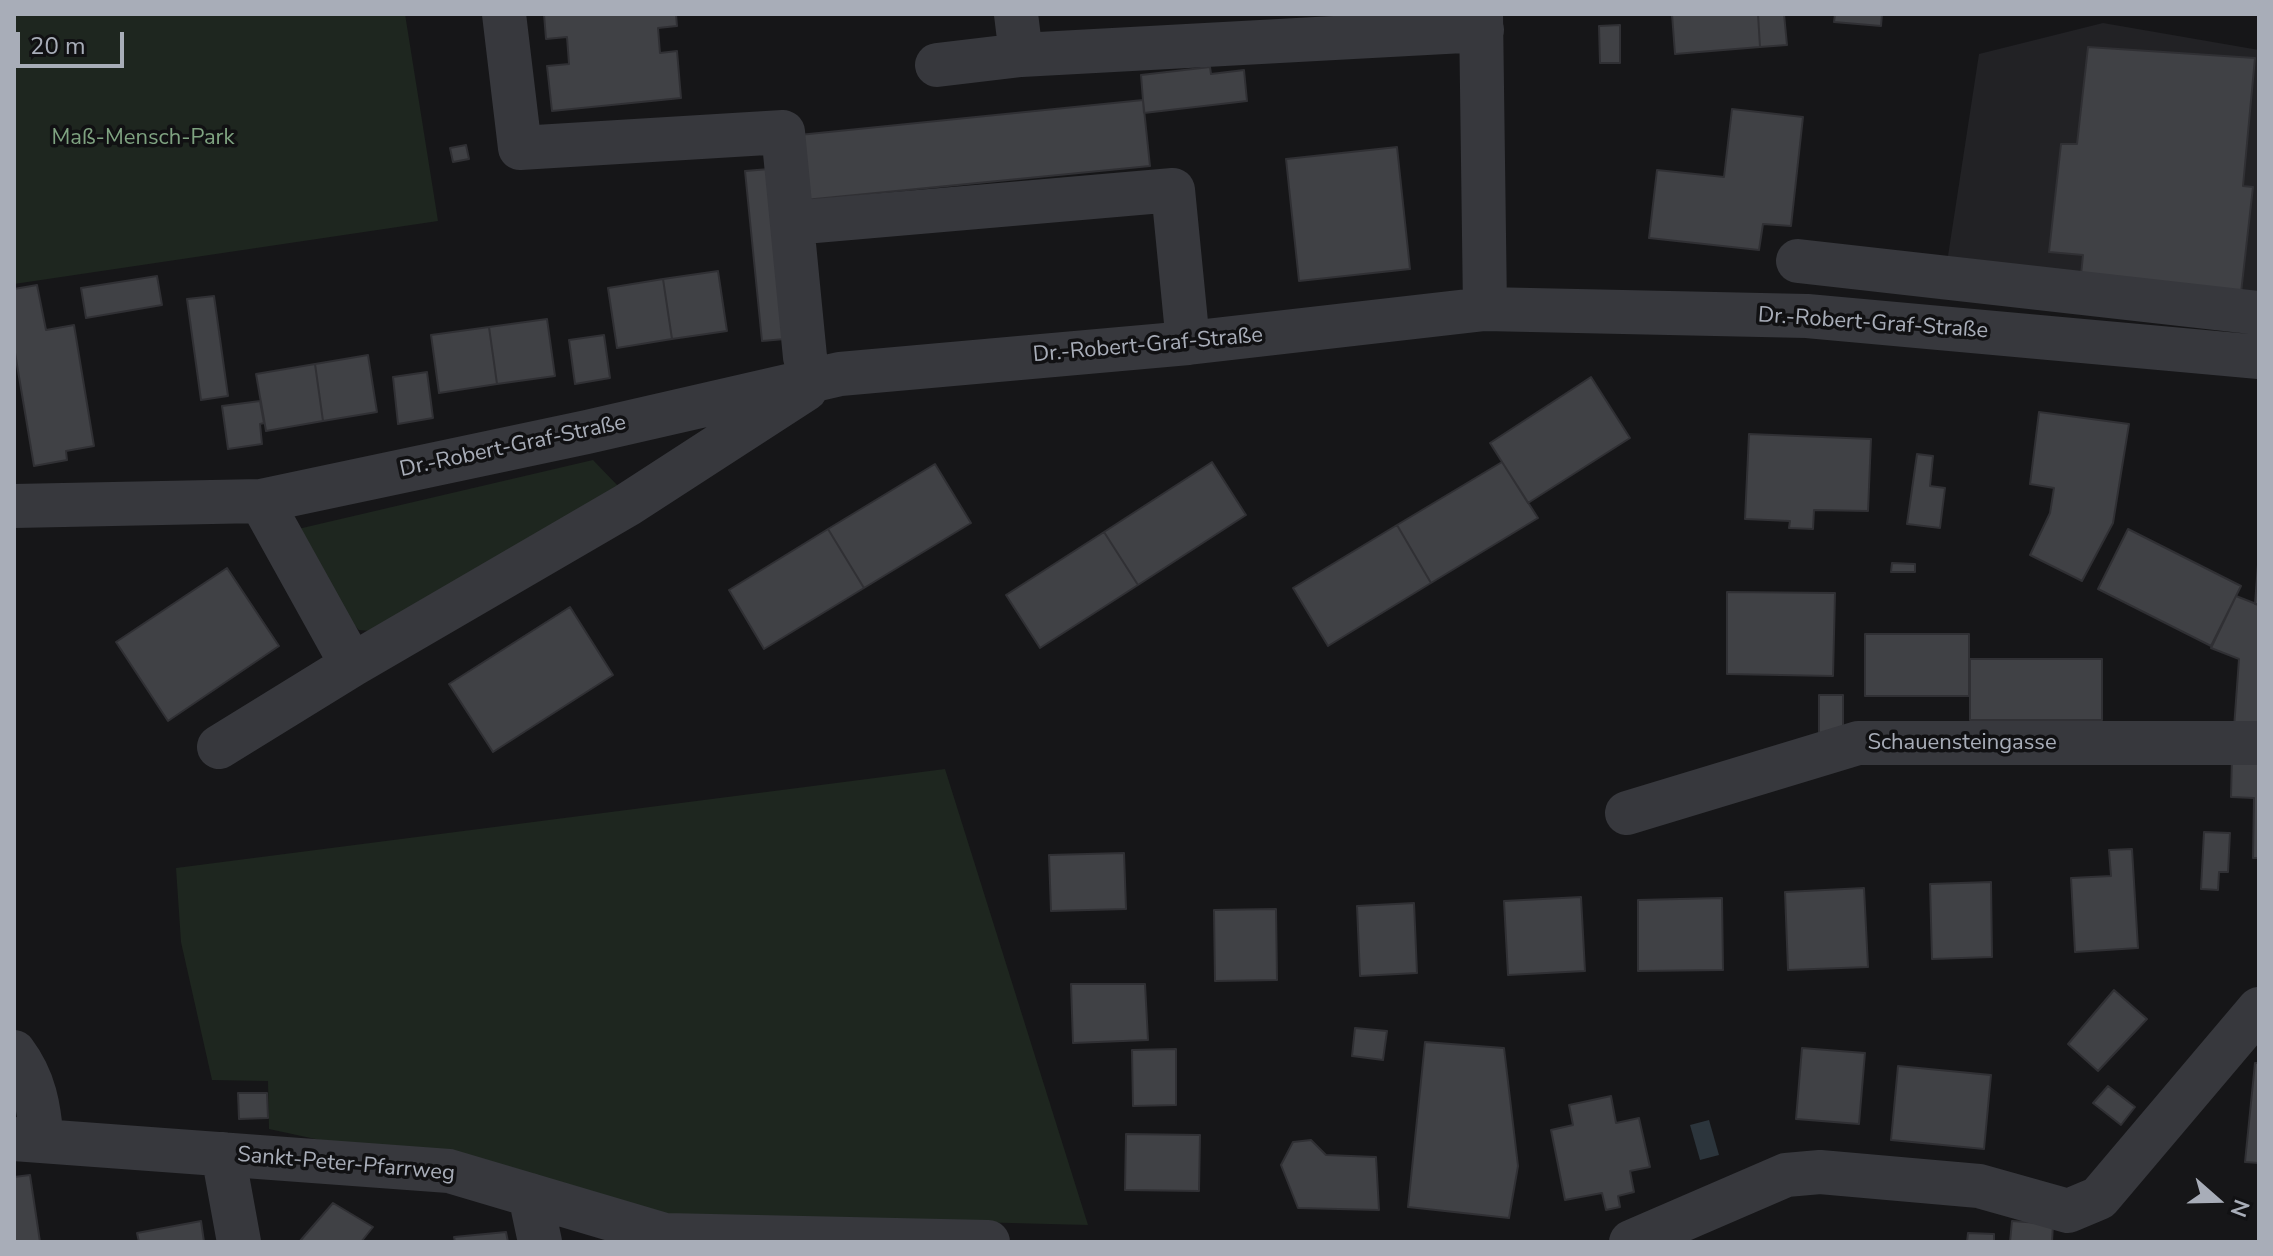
<!DOCTYPE html>
<html>
<head>
<meta charset="utf-8">
<style>
	body { margin:0 }
	#map { position:relative; width:2273px; height:1256px; overflow:hidden; background:#161618; font-family:"Nunito Sans",sans-serif }
	canvas { display:block }
	.frame { position:absolute; inset:0; border:16px solid #a8adb8; pointer-events:none }
	.north { position:absolute; left:2177px; top:1160px; width:80px; height:80px; -webkit-text-stroke:6px #111113; paint-order:stroke; rotate:110deg; font-size:22px; font-weight:700; line-height:32px; text-align:center; color:#a8adb8 }
	.north::after { content:''; display:block; margin:auto; width:28px; height:36px; background:#a8adb8; clip-path:polygon(50% 0,100% 100%,50% 72%,0 100%) }
	.scale { position:absolute; left:16px; top:32px; width:108px; height:36px; box-sizing:border-box; border:4px solid #a8adb8; border-top:0; padding-left:10px; font-size:24px; line-height:28px; white-space:nowrap; color:#a8adb8; -webkit-text-stroke:6px #111113; paint-order:stroke }
</style>
</head>
<body>
<div id="map">
<canvas width="2273" height="1256"></canvas>
<div class="frame"></div>
<div class="north">N</div>
<div class="scale">20 m</div>
</div>
<script>
const g = document.querySelector('canvas').getContext('2d');
g.lineJoin = 'round';
function paint(path, color) {
  g.fillStyle = color;
  g.fill(path, 'evenodd');
}
function strokePath(path, color, width, dash) {
  g.strokeStyle = color;
  g.lineWidth = width;
  g.lineCap = dash ? 'butt' : 'round';
  g.setLineDash(dash || []);
  g.stroke(path);
}
function drawText(font, color, halo, rows, align = 'center') {
  g.font = font + ' "Nunito Sans",sans-serif';
  g.lineWidth = 7;
  g.setLineDash([]);
  g.textBaseline = 'middle';
  g.strokeStyle = halo;
  g.fillStyle = color;
  for (const [text, x, y, turn = 0] of rows) {
    g.save();
    g.translate(x, y);
    g.rotate((+turn || 0) * Math.PI / 180);
    g.textAlign = isNaN(turn) ? turn : align;
    if (halo) g.strokeText(text, 0, 0);
    g.fillText(text, 0, 0);
    g.restore();
  }
}
paint(new Path2D(`
	M2103,23L2259,50V299L1946,269L1979,54Z`), '#222225');
paint(new Path2D(`
	M14,14H405L438,221L14,284Z
	M593,460L618,486L371,631L359,630L351,622L298,529Z
	M945,769L1088,1225L663,1214L269,1129L268,1081L212,1080L181,942L176,868Z`), '#1e261f');
paint(new Path2D(`
	M1709,1120L1719,1155L1700,1160L1690,1125Z`), '#2c353c');
const building = new Path2D(`
	M544,14H676L677,26L658,28L660,53L677,51L681,98L552,111L547,66L569,64L567,37L546,39Z
	M1672,14H1758L1760,47L1675,54Z
	M1758,14H1784L1787,45L1760,47Z
	M1835,14H1882L1881,26L1834,22Z
	M1620,25V63H1600L1599,26Z
	M2088,47L2255,58L2243,186L2253,187L2241,293L2081,275L2083,255L2049,252L2061,144H2077Z
	M1210,67L1211,74L1244,70L1247,101L1144,113L1141,75Z
	M1143,100L1150,166L805,200L799,135Z
	M1732,109L1803,117L1791,226L1763,224L1759,250L1649,238L1657,170L1724,177Z
	M466,145L469,159L453,162L450,148Z
	M1397,147L1410,269L1299,281L1286,159Z
	M781,168L797,338L762,341L745,171Z
	M718,271L727,331L672,339L663,279Z
	M157,276L162,305L86,318L81,288Z
	M663,279L672,339L617,348L608,288Z
	M37,285L46,330L74,325L94,446L66,451L67,460L34,466L14,347V289Z
	M214,296L228,396L201,400L187,299Z
	M547,319L555,376L497,384L489,327Z
	M489,327L497,384L439,393L431,335Z
	M604,335L610,378L575,384L569,340Z
	M368,355L377,412L323,421L315,364Z
	M315,364L323,421L266,431L256,374Z
	M427,372L433,418L398,424L393,377Z
	M1591,377L1630,438L1528,503L1490,443Z
	M260,401L264,423L260,424L262,444L228,449L222,406Z
	M2039,412L2129,424L2113,523L2082,581L2030,555L2050,513L2054,488L2030,484Z
	M1749,434L1871,439L1868,511L1814,510L1813,529L1789,528L1790,521L1745,519Z
	M1917,454L1933,456L1930,486L1945,488L1940,528L1907,524Z
	M1212,462L1246,515L1138,585L1104,532Z
	M1502,462L1538,518L1431,583L1397,525Z
	M935,464L971,523L864,588L828,529Z
	M1397,525L1431,583L1328,646L1293,588Z
	M828,529L864,588L764,649L729,590Z
	M2128,529L2241,586L2211,646L2098,589Z
	M1104,532L1138,585L1040,648L1006,595Z
	M2259,551V605L2255,604Z
	M1892,563L1915,564V572H1891Z
	M227,568L279,646L168,721L116,642Z
	M1727,592L1835,593L1833,676L1727,674Z
	M2236,596L2259,605V729L2234,728L2239,659L2211,648Z
	M570,607L613,675L493,752L449,684Z
	M1865,634H1969V696H1865Z
	M1970,659H2102V720H1970Z
	M1819,695H1843V733H1819Z
	M2232,757H2259V858H2253L2254,798L2231,797Z
	M2204,832L2230,833L2228,872H2219L2218,890L2201,889Z
	M2132,849L2138,948L2075,952L2071,878L2111,876L2109,850Z
	M1124,853L1126,909L1051,911L1049,855Z
	M1991,882L1992,957L1932,959L1930,884Z
	M1864,888L1868,967L1788,970L1785,892Z
	M1581,897L1585,971L1508,975L1504,901Z
	M1722,898L1723,970L1638,971V900Z
	M1414,903L1417,973L1360,976L1357,906Z
	M1276,909L1277,980L1215,981L1214,910Z
	M1071,984H1145L1148,1040L1073,1043Z
	M2114,990L2147,1019L2098,1071L2068,1044Z
	M1355,1028L1387,1031L1383,1060L1352,1056Z
	M1425,1042L1504,1048L1518,1166L1509,1218L1408,1207Z
	M1802,1048L1865,1053L1859,1124L1796,1119Z
	M1176,1049V1105L1133,1106L1132,1050Z
	M2255,1063H2259V1163L2245,1162Z
	M1898,1066L1991,1075L1984,1149L1891,1140Z
	M2108,1086L2135,1107L2121,1125L2093,1103Z
	M238,1093H267L268,1118L239,1119Z
	M1611,1096L1616,1123L1639,1118L1650,1167L1630,1171L1634,1192L1618,1196L1620,1207L1606,1210L1602,1193L1565,1200L1551,1130L1573,1125L1569,1105Z
	M1126,1134L1200,1135L1199,1191L1125,1190Z
	M1311,1140L1326,1155L1376,1157L1379,1210L1298,1208L1281,1165L1293,1142Z
	M30,1175L40,1242H14V1177Z
	M333,1203L373,1227L361,1242L300,1241Z
	M201,1221L204,1242H139L137,1233Z
	M2012,1221L2053,1224L2052,1242H2010Z
	M506,1232L508,1242H455L454,1237Z
	M1968,1233L1994,1234V1242H1967Z`);
paint(building, '#404145');
strokePath(building, '#303034', 2);
strokePath(new Path2D(`
	M1016,14L1021,55
	M1481,14L1485,309
	M937,65L1021,55L1482,30
	M792,223L1173,190L1188,343
	M1798,261L2259,313
	M261,501L352,665L627,505L806,389L811,379L805,357L783,132L520,148L504,14
	M14,506L261,501L587,432L840,374L1188,343L1485,309L1807,316L2259,357
	M219,747L352,665
	M1627,813L1858,743H2259
	M14,1052C35,1080 39,1107 42,1141
	M14,1139L449,1171L665,1235L988,1242
	M223,1154L239,1242
	M530,1195L540,1242
	M1631,1242L1786,1175L1820,1172L1979,1186L2068,1211L2099,1198L2259,1009`), '#37383d', 44);
drawText('22px', '#7fa381', '#111113', [
	["Maß-Mensch-Park",143,139]
]);
drawText('22px', '#a8adb8', '#111113', [
	["Dr.-Robert-Graf-Straße",1873,324,4],
	["Dr.-Robert-Graf-Straße",1148,346,-5],
	["Dr.-Robert-Graf-Straße",513,447,-12],
	["Schauensteingasse",1962,744],
	["Sankt-Peter-Pfarrweg",346,1165,5]
]);
</script>
</body>
</html>
